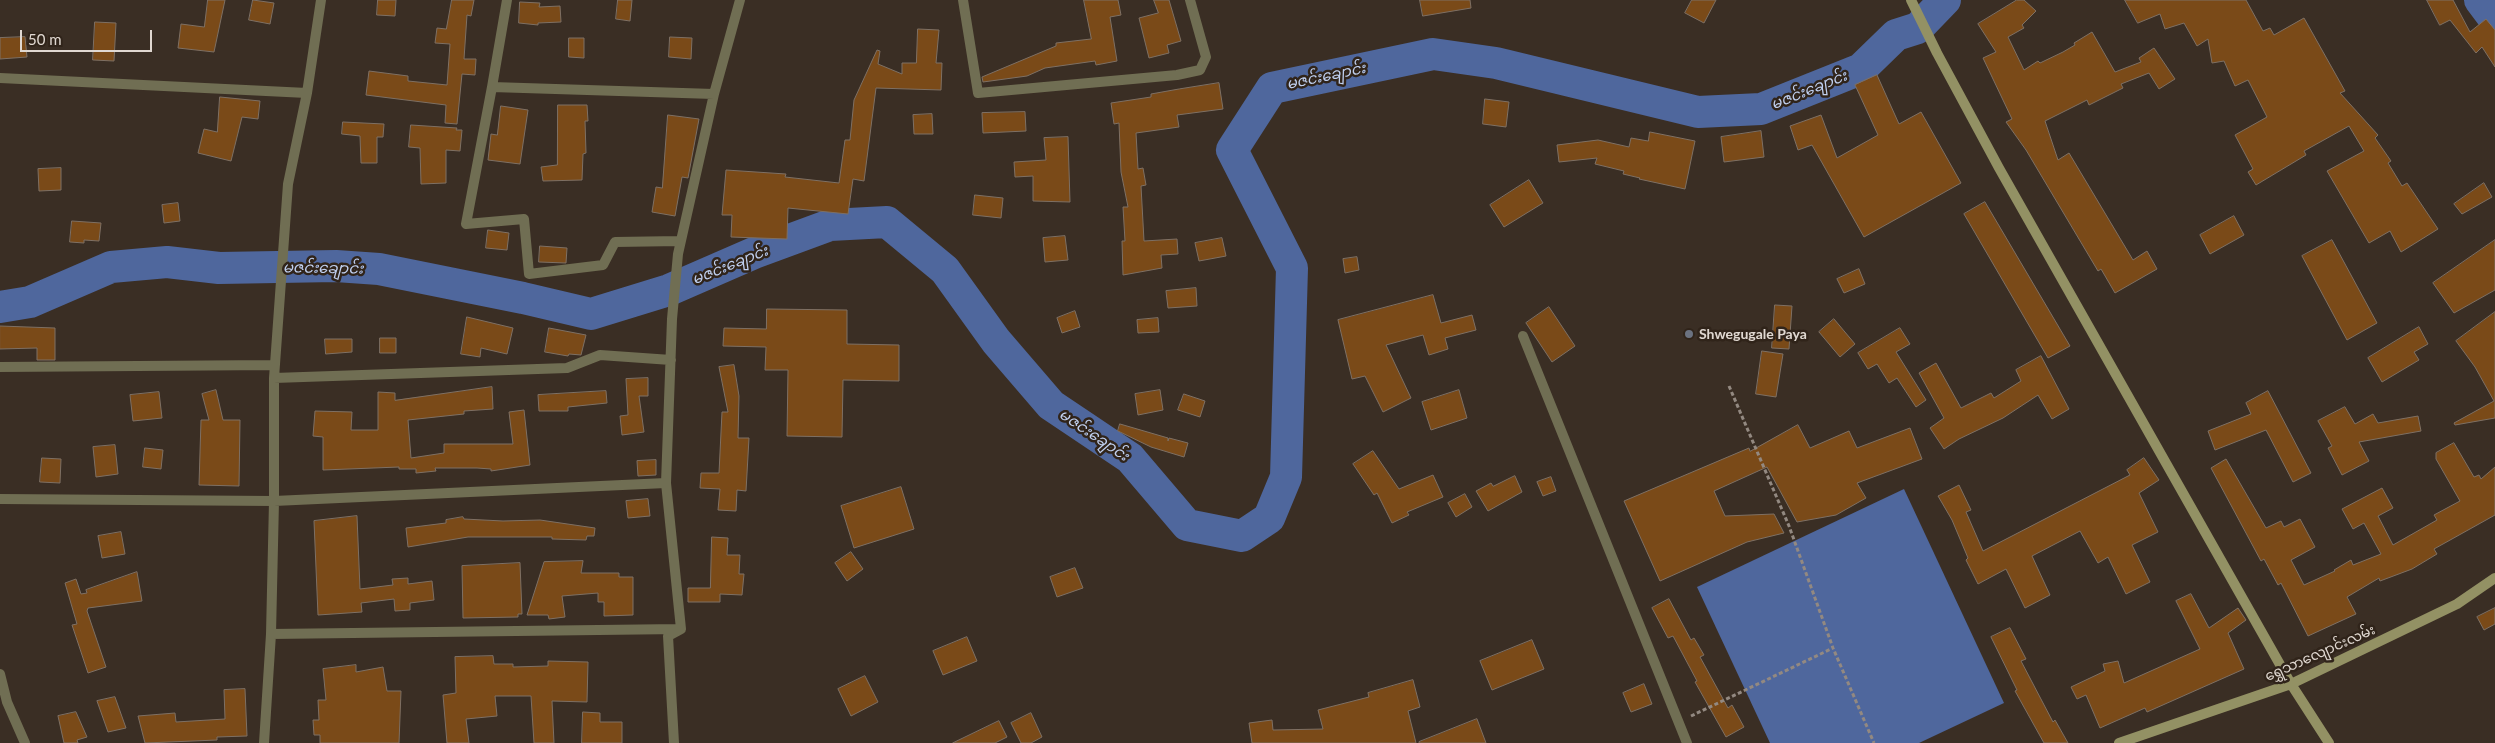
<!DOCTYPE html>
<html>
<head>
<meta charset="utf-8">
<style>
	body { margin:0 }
	#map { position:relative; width:2495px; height:743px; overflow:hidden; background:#3a2e24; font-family:Lato,sans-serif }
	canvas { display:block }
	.scale { position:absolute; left:20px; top:30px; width:132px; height:22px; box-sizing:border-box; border:2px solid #e0d8d1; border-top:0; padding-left:6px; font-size:15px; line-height:18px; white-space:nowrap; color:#e0d8d1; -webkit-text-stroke:4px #30241a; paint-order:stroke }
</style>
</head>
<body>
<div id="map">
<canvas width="2495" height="743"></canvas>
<div class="scale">50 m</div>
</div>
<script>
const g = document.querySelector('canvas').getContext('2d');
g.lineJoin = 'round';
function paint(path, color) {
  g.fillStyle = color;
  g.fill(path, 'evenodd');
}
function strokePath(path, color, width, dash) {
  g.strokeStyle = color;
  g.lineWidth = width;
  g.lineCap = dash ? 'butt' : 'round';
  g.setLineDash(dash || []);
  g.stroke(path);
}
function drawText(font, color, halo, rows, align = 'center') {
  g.font = font + ' Lato,"Noto Sans Myanmar",sans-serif';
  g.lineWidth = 5;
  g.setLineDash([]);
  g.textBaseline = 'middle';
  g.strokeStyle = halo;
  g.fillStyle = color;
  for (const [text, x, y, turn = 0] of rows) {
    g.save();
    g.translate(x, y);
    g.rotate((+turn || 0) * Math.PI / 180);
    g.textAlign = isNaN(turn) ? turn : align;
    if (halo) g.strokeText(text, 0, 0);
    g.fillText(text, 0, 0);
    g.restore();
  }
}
paint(new Path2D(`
	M1904,489L2004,703L1919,743H1770L1697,587Z`), '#4f679d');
strokePath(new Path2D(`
	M2480,0L2495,20
	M0,307L30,302L111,267L167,262L219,268L336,266L379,269L523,298L591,314L669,290L754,253L830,225L887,222L945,270L996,341L1051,405L1130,458L1187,525L1242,536L1269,518L1286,477L1292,268L1232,150L1272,88L1433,54L1496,63L1698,112L1761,109L1861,69L1896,35L1918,28L1945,0`), '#4f679d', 32);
const building = new Path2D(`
	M208,0H225L214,52L178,48L181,24L204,27Z
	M253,0L274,3L270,24L249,20Z
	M378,0H396L395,16L377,15Z
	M452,0H474L471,16L467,15L464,59H476L475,75L462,74L457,124L445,123L446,105L366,95L369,71L408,76V81L447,85L450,44L435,43L437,28L446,29Z
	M618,0H632L630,21L616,19Z
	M1084,0H1118L1121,15L1110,17L1117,61L1096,65L1095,61L1045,68L1027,76L983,82L982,77L1056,46V43L1091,39Z
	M1154,0H1169L1181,41L1167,45L1169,53L1149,58L1139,18L1158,13Z
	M1420,0H1470L1471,8L1423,16Z
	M1692,0H1716L1704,23L1685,13Z
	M2017,0H2024L2036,11L2022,25L2024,28L2008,37L2024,70L2038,61L2040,63L2063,52L2075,45L2074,43L2092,32L2115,72L2141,62L2139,58L2154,48L2175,79L2159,89L2149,73L2121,84L2123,88L2089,105L2087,100L2045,121L2058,160L2069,153L2133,260L2147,251L2157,269L2115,293L2101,269L2098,271L2026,150L2006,122L2012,119L1983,58L1996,52L1978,24Z
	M2125,0H2246L2263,31L2270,28L2274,35L2304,18L2345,91L2340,93L2378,135L2375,138L2391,161L2388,163L2402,186L2407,183L2438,229L2401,252L2390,231L2369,243L2327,171L2364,151L2349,126L2304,151L2306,155L2256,185L2248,172L2253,169L2235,135L2267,117L2248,80L2235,86L2224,61L2212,63L2208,39L2197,46L2184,23L2165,29L2160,14L2138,23Z
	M2427,0H2453L2470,32L2486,19L2495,30V67L2482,47L2476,53L2450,20L2440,25Z
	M520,2L540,3L539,7L560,6L561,22L538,23V25L519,23Z
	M95,22L116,23L114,61L93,60Z
	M918,29L939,30L936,63H942L941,90L876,88L864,181L853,179L848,214L788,208L787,239L731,237L732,215H722L726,170L786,174L785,177L839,183L845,140H850L854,100L877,50L880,51L878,64L902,74V63H916Z
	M25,37L27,57L0,59V38Z
	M670,37L692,38L691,59L669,57Z
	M569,38H584V58L569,57Z
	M1877,75L1899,124L1921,112L1961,183L1864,237L1812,145L1798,150L1790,126L1821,115L1837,158L1878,135L1855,85Z
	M1219,83L1223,109L1177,115L1179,127L1136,133L1138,169L1143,168L1146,185L1141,186L1144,241L1177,239L1178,254L1161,255L1162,268L1123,275L1122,241H1125L1123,207H1128L1121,172L1119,123L1114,124L1111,103L1151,97V94L1179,89Z
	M220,97L260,101L258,119L242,117L231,161L198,153L204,129L217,132Z
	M1485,99L1509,102L1506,127L1483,124Z
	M558,105H587L588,121H585L586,153L583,154L582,180L543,181L541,167L557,165Z
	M501,106L528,110L520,164L488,160L491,134L497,135Z
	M1025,112L1026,131L983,133L982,113Z
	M932,114L933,134H914L913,115Z
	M668,115L699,119L688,178L682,177L675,216L652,212L656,187L662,188Z
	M343,122L384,124L383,137H377V163H361L360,136L342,134Z
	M411,125L457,128L456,130H462L460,151L446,150V183L421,184L420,148L409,147Z
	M1761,131L1764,157L1724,162L1721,137Z
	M1650,132L1695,141L1685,189L1639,179L1640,178L1623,174L1624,171L1595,164L1597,158L1559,162L1557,145L1598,140L1629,147L1631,138L1648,141Z
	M1068,137L1070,202L1033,201V176L1015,177L1014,162L1046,160L1044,138Z
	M61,168V190L39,191L38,169Z
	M1529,180L1543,203L1504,227L1490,205Z
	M2484,183L2492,197L2462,214L2454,204Z
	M975,195L1003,198L1001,218L973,215Z
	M1985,202L2070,346L2048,358L1964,214Z
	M178,203L180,221L164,223L162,205Z
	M2234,216L2244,235L2210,254L2200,235Z
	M72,221L101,223L99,241L84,240V243L70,242Z
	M488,230L509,233L507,250L486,248Z
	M1065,236L1068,260L1045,262L1043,238Z
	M1222,238L1226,256L1199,261L1195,243Z
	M2332,240L2377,323L2347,340L2302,256Z
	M2495,240V290L2454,313L2433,283Z
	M540,246L567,248L566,263L539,262Z
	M1357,257L1359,270L1345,273L1343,259Z
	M1859,269L1865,284L1844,293L1837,279Z
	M1196,288L1197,306L1168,308L1166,291Z
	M1433,295L1441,323L1472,315L1476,330L1445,338L1448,349L1429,355L1423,335L1386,345L1411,398L1383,412L1365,376L1352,379L1338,320Z
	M1775,305L1792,306L1789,349L1772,348Z
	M1549,307L1575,346L1552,362L1526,323Z
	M767,309L847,310V344L899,345V381L843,380L842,437L787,436L788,370H765L766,347L723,346L724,328L766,329Z
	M1075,311L1080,327L1062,333L1057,318Z
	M2495,312V418L2455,425L2454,423L2494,401L2475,367L2456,341Z
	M467,317L513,328L507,354L481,348L480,357L461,354Z
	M1158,318L1159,332L1138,333L1137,320Z
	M1834,319L1855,344L1840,357L1819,332Z
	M0,326L55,328V360H37V348L0,349Z
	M2419,327L2428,344L2414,352L2419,360L2382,382L2368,358Z
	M549,328L586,335L581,355L569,354L568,356L545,352Z
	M1900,328L1910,344L1896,352L1926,400L1916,407L1897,378L1889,383L1877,364L1868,369L1858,353Z
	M380,338H396V353H380Z
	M325,339H352V352L326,354Z
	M1762,351L1783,354L1776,397L1756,394Z
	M2041,356L2069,409L2052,419L2038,395L2003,418L1959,439L1944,449L1930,428L1944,418L1919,373L1936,363L1961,408L1991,393L1994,398L2021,381L2016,370Z
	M734,365L739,396L738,438H749L746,491L737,490L736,511L718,510L720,489L700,488L701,473H719L722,412H728L719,367Z
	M648,378V396H639L644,432L622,435L620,416L628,415L626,379Z
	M492,387L493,409L464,411V414L408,420L411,458L444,453V444H513L509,412L524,410L530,465L491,471V469L477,468H435L436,471L416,473V469H399V467L323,470V437L313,436L315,411L352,412L351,430H378V392L395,393V400Z
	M216,390L223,420H240L239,486L199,485L201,420H209L202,394Z
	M1160,390L1163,410L1138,415L1135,394Z
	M1459,390L1467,418L1431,430L1422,402Z
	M606,391L607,403L568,407V411H539L538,395Z
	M2268,391L2311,473L2293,482L2266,430L2215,450L2208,431L2251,414L2246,403Z
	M159,392L162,418L133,421L130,395Z
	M1184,394L1205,401L1200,417L1178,410Z
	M2345,407L2355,424L2373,414L2378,423L2418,416L2421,431L2359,442L2369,461L2342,475L2328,448L2332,446L2318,421Z
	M1120,424L1168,438V441L1169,438L1188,443L1184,457L1151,447L1118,431Z
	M1798,425L1810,448L1849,431L1857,448L1910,428L1922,459L1857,483L1866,498L1836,515L1797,522L1767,467L1714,491L1725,516L1774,514L1784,533L1747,542L1660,581L1624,501L1749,448L1750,451Z
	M2454,443L2474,477L2479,475L2481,479L2495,467V515L2434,549L2437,554L2412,569L2380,581L2379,578L2347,597L2356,614L2308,636L2281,583L2278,585L2264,559L2261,561L2211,468L2226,459L2266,528L2281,521L2284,527L2300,519L2315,547L2291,560L2304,585L2335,571L2334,570L2351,560L2353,565L2381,554L2364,523L2353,529L2342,509L2382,488L2393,508L2378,516L2393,545L2437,520L2434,515L2460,501L2436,459V453Z
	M115,445L118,474L96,477L93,447Z
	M145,448L163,450L161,469L143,467Z
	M1373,451L1399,489L1433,475L1443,497L1407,512L1409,515L1392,523L1377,493L1374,495L1353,464Z
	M42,458L61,459L60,483L40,482Z
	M2144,458L2159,480L2139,493L2158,532L2132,545L2150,582L2126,594L2108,557L2098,563L2080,531L2032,556L2050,595L2025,608L2006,569L1978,584L1966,560L1968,558L1952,520L1938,496L1959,485L1971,510L1966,512L1983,551L2130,475L2127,470Z
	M656,460V475L638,476L637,461Z
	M1515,476L1522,492L1488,511L1476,491L1491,483L1493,486Z
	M1551,477L1556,491L1543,496L1537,482Z
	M901,487L914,529L854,548L841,506Z
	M1465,494L1472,507L1456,517L1448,503Z
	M648,499L650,516L628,518L626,501Z
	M357,516L360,589L393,585L392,579L408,578V584L432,581L434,600L410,603V610L395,611L394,599L361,603L362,612L318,615L314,521Z
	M463,517L464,519L503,521L540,520L588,527L595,528L594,536H587L586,540L552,539V537H468L408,547L406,528L446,523V520Z
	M121,532L125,554L102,558L98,536Z
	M712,537L728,538L727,555H740L739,574H744L742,595L720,594V602H688V588H710Z
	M851,552L863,569L847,581L835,563Z
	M583,561L581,573H619V577H633V615L604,616V602H598V593L562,596L565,617L549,619L548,615H527L544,562Z
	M520,563L522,614H518V617L463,618L462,566Z
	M1075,568L1083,588L1057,597L1050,577Z
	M137,572L142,601L88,608L87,611L106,667L88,673L72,625L77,624L65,583L76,579L81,594L87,593L86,590Z
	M2191,594L2209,628L2238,608L2246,620L2228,633L2244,669L2147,712L2145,708L2100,728L2086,695L2077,699L2071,687L2105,671L2103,664L2118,661L2124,683L2200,649L2176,601Z
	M1669,599L1691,640L1694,638L1704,655L1700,657L1728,708L1732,705L1744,727L1726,737L1695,682L1697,681L1673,636L1668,638L1652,608Z
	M2495,608V624L2484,630L2477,617Z
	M2010,628L2026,659L2021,661L2053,722L2055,720L2068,743H2044L2015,691L2017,690L1991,637Z
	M967,637L977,661L943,675L933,651Z
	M1532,640L1544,669L1492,690L1480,661Z
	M493,656L494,664H513V667L548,666V661L588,662L587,702L552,701L554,743H534L531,696H495L497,716L466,719L469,743H447L443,695L456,693L455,657Z
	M356,665V672L383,667L387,691H401L399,743H320V735H314L313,720H319L318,700H326L323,669Z
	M865,676L878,702L851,716L838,689Z
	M1413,680L1420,707L1408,711L1416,743H1252L1249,723L1272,720L1273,730L1323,729L1318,710L1369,697L1368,693Z
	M1644,684L1652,704L1631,712L1623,693Z
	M245,689L247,736L217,737V740L145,743L138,716L175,713L176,722L225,719L224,690Z
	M115,697L126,728L108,732L97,701Z
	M76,712L87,737L77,740L78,743H64L58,716Z
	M583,712L600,713V722H622V743H582Z
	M1031,713L1042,737L1031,743H1021L1011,723Z
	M1477,719L1486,743H1419V742Z
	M999,721L1007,737L995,743H953Z`);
paint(building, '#7a4a18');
strokePath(building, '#7e7064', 1);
strokePath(new Path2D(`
	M1729,386L1789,526L1833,648L1874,743
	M1691,716L1833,648`), '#938981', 3, [4, 2.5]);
strokePath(new Path2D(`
	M507,0L492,87L714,94
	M963,0L978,93L1177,75L1200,70L1206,57L1190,0
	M0,78L307,93
	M492,87L466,224L524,219L529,274L603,265L615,242L680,241
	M1523,336L1687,743
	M0,367L275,365
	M274,378L567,368L600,355L671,360
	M0,499L274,501L666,483
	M271,634L680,629
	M0,674L7,702L25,743
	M264,743L271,634L274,501V378L288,184L307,93L321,0
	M674,743L668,636L681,629L666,483L672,319L678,254L714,94L740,0`), '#706e53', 10);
strokePath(new Path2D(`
	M1911,0L1937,53L1999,168L2291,684L2329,743
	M2119,743L2291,684L2457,604L2495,578`), '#939164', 10);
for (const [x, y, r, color] of [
	[1689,334,5,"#6b7280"]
]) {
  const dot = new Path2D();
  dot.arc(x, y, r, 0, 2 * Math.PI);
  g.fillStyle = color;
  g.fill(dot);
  strokePath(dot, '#30241a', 2);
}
drawText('bold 14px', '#e0d8d1', '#30241a', [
	["Shwegugale Paya",1699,334]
], 'left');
drawText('14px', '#e0d8d1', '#30241a', [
	["ရွှေသာလျောင်းလမ်း",2320,653,-24]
]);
drawText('italic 15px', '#c0d0f0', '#30241a', [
	["မဇင်းချောင်း",1326,76,-12],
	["မဇင်းချောင်း",1809,90,-22],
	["မဇင်းချောင်း",730,265,-22],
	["မဇင်းချောင်း",323,268,1],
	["မဇင်းချောင်း",1094,435,34]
]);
</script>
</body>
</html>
